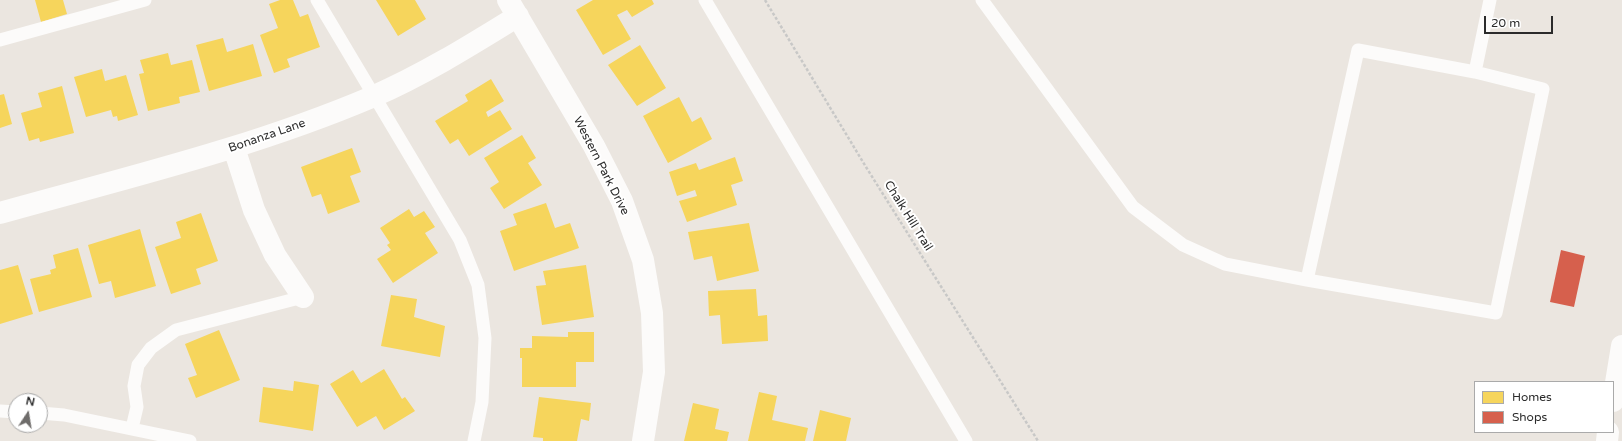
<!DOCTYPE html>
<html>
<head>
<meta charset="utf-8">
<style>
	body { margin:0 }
	#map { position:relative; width:1622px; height:441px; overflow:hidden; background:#ebe6e0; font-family:"Varela Round",sans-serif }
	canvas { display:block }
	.legend { position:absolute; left:1474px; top:381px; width:140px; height:52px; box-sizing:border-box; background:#fff; border:1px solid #aaa; margin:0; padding:5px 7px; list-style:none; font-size:12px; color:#2b2b2b }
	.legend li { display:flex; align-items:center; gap:8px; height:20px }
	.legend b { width:20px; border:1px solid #aaa }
	.north { position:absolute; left:8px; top:393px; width:40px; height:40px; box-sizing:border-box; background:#fff; border:1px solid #aaa; border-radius:50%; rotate:12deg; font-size:11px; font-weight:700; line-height:16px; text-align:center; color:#2b2b2b }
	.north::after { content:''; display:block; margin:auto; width:14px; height:18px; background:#6e6c6a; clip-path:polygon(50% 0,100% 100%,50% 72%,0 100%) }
	.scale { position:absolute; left:1484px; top:16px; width:69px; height:18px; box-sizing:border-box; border:2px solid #2b2b2b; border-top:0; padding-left:5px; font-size:12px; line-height:14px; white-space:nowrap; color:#2b2b2b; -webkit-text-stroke:3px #fff; paint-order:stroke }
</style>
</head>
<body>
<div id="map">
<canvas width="1622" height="441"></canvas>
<ul class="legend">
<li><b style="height:11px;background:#f6d55c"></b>Homes</li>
<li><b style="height:11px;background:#d6604d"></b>Shops</li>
</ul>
<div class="north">N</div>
<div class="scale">20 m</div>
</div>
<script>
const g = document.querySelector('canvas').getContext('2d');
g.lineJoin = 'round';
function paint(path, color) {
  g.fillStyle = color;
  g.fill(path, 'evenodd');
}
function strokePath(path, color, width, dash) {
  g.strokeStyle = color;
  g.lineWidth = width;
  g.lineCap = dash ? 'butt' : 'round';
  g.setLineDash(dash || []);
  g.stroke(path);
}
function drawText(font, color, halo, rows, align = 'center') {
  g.font = font + ' "Varela Round",sans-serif';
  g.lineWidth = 4;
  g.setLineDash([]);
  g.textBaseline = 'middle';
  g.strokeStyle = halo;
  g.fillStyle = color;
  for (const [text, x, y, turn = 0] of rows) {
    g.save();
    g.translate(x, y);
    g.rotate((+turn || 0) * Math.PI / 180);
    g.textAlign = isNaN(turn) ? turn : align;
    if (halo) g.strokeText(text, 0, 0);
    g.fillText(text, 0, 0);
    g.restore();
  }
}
paint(new Path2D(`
	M35,0H63L67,14L41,22Z
	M280,0H293L300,17L308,14L320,47L287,59L290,67L274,73L260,35L278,28L269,4Z
	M376,0H415L426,19L398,36Z
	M593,0H652L654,4L632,17L627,10L617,15L631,39L603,55L576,10Z
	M223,38L227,52L253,44L262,76L209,91L196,45Z
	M640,45L666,88L637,106L608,65Z
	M168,53L171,65L192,60L200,92L179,97L180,103L148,111L139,74L144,73L140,60Z
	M102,69L105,81L126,75L138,115L118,121L117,116L113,117L111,110L86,117L74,77Z
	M491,79L504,101L486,112L488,117L500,110L512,129L469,156L458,139L450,144L435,121L468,101L465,95Z
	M62,86L74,133L40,142L39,138L29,141L21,113L42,107L38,93Z
	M4,94L12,124L0,128V95Z
	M679,97L692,122L701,117L712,139L668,163L643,116Z
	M522,135L536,158L528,163L542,185L504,209L490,188L499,182L484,158Z
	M352,148L361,172L350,176L360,202L328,214L321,194L312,197L301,167Z
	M735,157L743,181L731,185L737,205L687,222L679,201L697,196L695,190L677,196L669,172L696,163L699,170Z
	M546,203L555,228L570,223L579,248L514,271L500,231L517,225L513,214Z
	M409,209L414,217L424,211L435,227L425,233L438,253L393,283L377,259L391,250L387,245L390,243L380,228Z
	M201,213L218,261L196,269L201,284L171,294L155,247L181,238L176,222Z
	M749,223L759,271L717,281L712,256L694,260L688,232Z
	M140,229L156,286L115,298L111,281L99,284L88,245Z
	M78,248L92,297L39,312L30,279L51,274L50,270L56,268L53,255Z
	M18,265L33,314L0,324V270Z
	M586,265L594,317L542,325L536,286L546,285L543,271Z
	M756,289L758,316L767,315L768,341L722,344L720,315L709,316L708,291Z
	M391,295L417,299L414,317L445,326L440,357L381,346Z
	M219,330L240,380L196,398L188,378L197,375L185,344Z
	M568,332H594V362H576V387H522V358H520V348H532V336L568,337Z
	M384,369L402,399L405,397L415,411L384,430L376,416L357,427L330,384L353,370L361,383Z
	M294,381L319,385L313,431L259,422L263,387L293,391Z
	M759,392L777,396L772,420L808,428L805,441H748Z
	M539,397L591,403L589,421L581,419L577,441H543V438L533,437Z
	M693,403L719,409L715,429L729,432L727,441H684Z
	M820,410L851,418L846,441H813Z`), '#f6d55c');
paint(new Path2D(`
	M1561,250L1585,256L1574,307L1550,302Z`), '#d6604d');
strokePath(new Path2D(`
	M765,0L866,167L1038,441`), '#c8c8c7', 2.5, [3, 2]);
strokePath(new Path2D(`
	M317,0L460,240L478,285L485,338L482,402L474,441
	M705,0L966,441
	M982,0L1133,207L1183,245L1225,264L1307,280
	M0,40L145,0
	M1358,50L1475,72L1543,89L1496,313L1307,280Z
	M1475,72L1490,0
	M0,411L16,412
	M40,413L64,415L190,441
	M132,428L137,407L134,386L138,365L151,348L176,330L303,297`), '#fcfbfa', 13);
strokePath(new Path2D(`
	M508,0L594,146L622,201L643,260L652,313L654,372L643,441
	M234,148L254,210L275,255L303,297
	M0,213C125,178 252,148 372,97C423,75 471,45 518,16`), '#fcfbfa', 22);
strokePath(new Path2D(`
	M1613,401L1622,346
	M1607,441L1608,432`), '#fcfbfa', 22);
drawText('12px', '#2b2b2b', '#fff', [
	["Bonanza Lane",267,136,-19],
	["Western Park Drive",601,166,63],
	["Chalk Hill Trail",908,216,58]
]);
</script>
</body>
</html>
